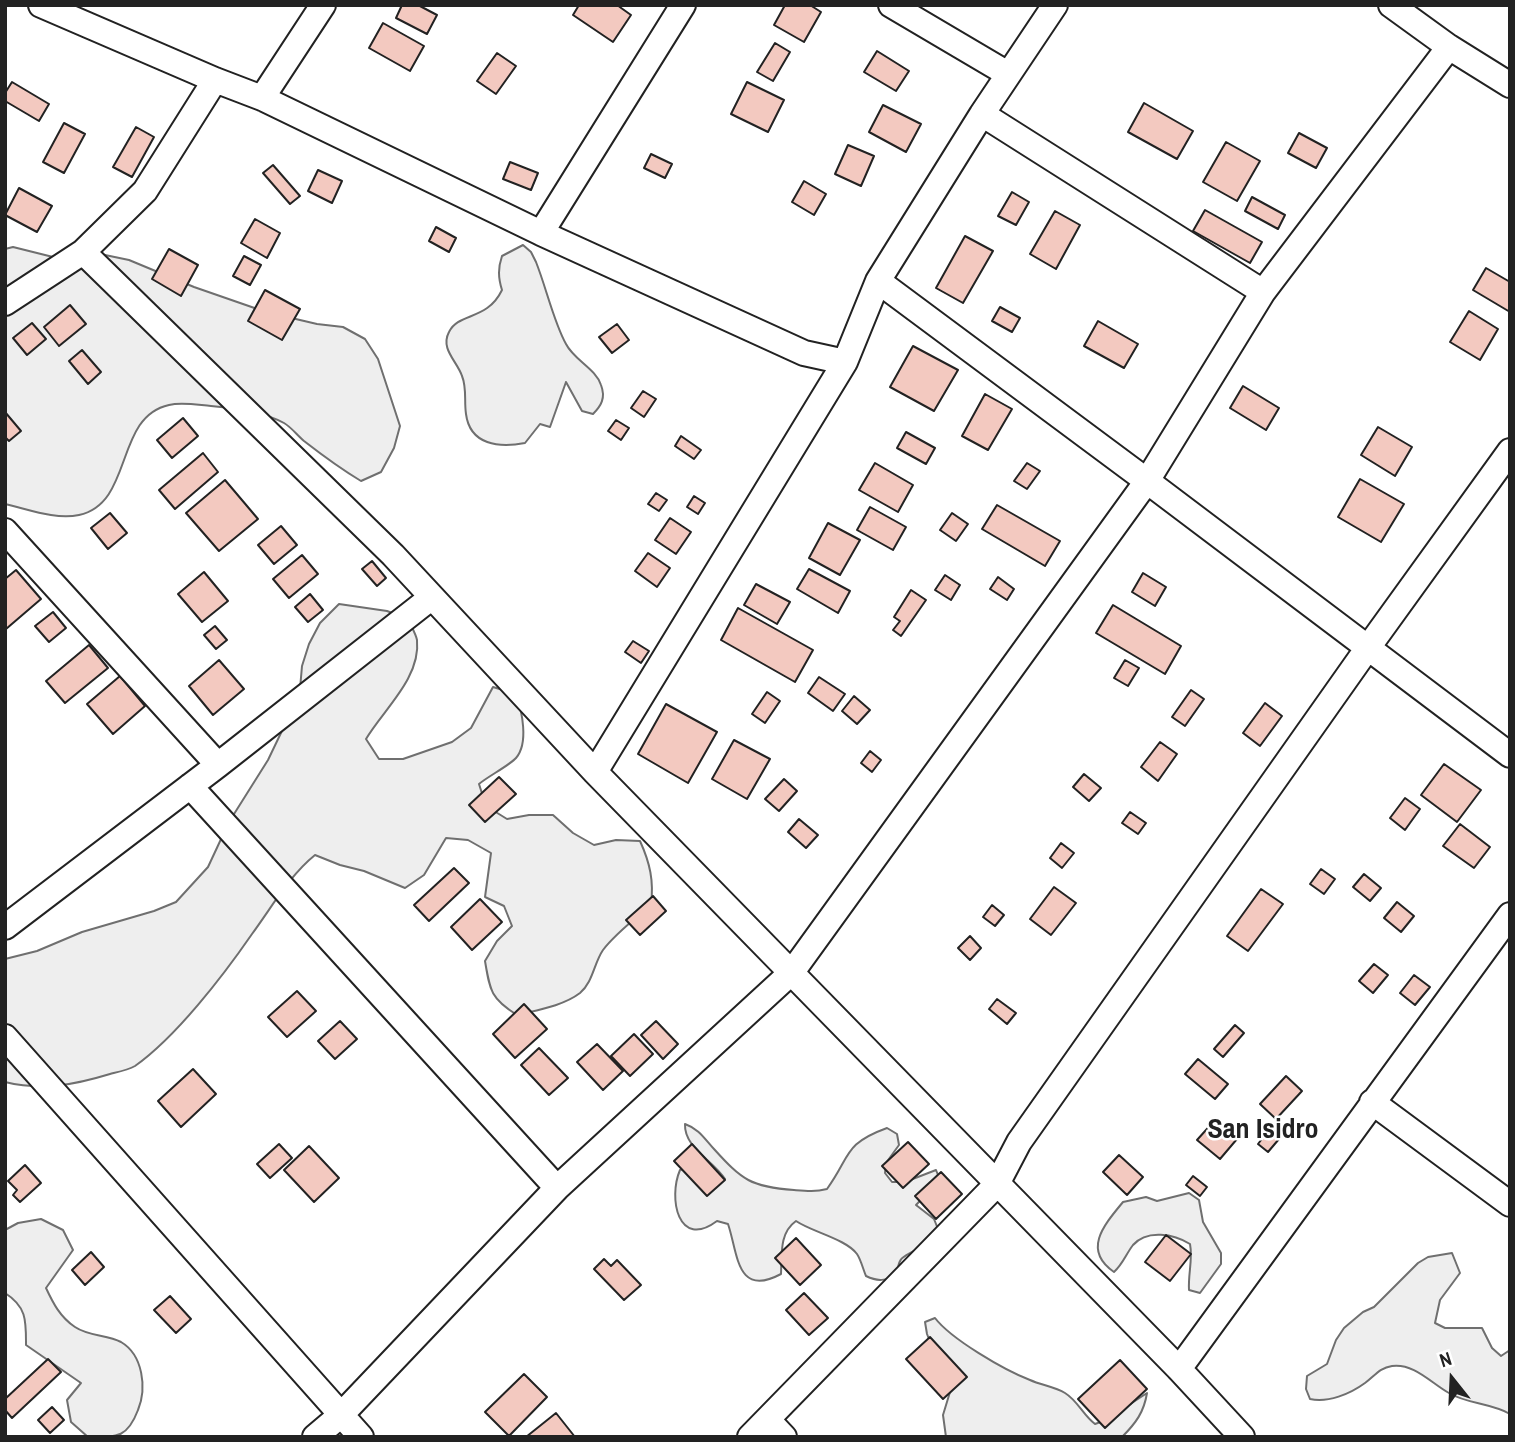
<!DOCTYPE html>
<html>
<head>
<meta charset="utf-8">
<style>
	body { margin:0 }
	#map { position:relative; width:1515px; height:1442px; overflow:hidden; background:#fff; font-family:"Archivo Narrow",sans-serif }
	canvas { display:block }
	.frame { position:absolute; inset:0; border:7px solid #222; pointer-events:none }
	.north { position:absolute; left:1417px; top:1344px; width:70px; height:70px; -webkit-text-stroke:5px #fff; paint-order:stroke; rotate:342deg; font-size:19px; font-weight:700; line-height:28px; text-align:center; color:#222 }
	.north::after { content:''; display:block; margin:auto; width:24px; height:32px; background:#222; clip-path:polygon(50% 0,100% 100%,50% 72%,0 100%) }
</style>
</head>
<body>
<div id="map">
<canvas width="1515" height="1442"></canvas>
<div class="frame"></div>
<div class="north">N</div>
</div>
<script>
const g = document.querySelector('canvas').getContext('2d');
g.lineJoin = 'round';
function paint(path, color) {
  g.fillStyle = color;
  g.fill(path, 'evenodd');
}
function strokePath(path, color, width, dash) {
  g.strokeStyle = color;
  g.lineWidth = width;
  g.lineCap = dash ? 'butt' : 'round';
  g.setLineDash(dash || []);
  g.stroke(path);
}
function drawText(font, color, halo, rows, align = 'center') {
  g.font = font + ' "Archivo Narrow",sans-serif';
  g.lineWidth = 5;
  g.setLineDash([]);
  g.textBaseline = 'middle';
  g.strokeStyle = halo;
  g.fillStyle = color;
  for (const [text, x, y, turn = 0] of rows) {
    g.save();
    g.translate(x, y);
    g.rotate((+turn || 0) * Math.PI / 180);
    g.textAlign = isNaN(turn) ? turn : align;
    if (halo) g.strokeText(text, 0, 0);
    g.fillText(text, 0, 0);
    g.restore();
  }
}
const green = new Path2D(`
	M523,245L531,252L536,262C546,287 554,323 566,344C574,360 596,369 601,385C606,398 601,406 593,414L582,411L566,382L550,427L540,424L525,443C499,448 470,445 466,414C464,401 467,388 462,376C457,361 440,349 449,332C459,312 487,321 502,290C498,277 498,268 502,256Z
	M13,247L53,257L105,255L129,260L194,287L266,312L317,324L343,327L365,339L378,359L400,426L394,448L381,472L361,481C341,469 322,455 304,441C297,435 291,427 284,423C264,412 234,408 211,406C198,405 182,402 169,405C114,417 134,503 79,515C55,520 28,509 5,504V249Z
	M339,604L387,611L408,619C411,626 416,634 417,640C421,678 383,710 366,739L379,759H403L452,742L471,728L493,687L516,694C522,711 529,743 516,758C510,765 487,777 479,784L486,806L507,819L529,815H553L573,833L594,845L616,840L640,841C650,863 654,881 651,905C635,919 616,933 603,950C594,963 593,982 580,993C563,1006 537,1010 517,1015C491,999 490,991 485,961L497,941L512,926L504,906L485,897L491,853L468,840L446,838L424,875L405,888L364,871L340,865L315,855C289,876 272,907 252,934C223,976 176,1037 135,1066C128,1070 118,1072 110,1074C74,1085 42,1091 5,1082V959L37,951L82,932L154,911L176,902L208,867L229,822L268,760L291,712L300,689L302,666L309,644L320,623Z
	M685,1124C699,1129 704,1138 714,1149C742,1180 751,1187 794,1190C806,1191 815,1192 827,1189C851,1156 843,1144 887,1128L897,1134L899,1145L886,1163L885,1173L892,1182H905L936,1170L940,1180L916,1205L934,1219L938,1229C931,1235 924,1244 917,1249C903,1258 899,1255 897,1274C886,1281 878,1282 866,1276C863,1269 861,1260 857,1254C846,1239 812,1232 796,1221C779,1233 782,1255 781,1274C736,1298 738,1253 728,1224L717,1221C678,1250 668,1198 680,1170L691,1167L725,1179C713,1160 684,1148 685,1124Z
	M1189,1193L1199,1200L1203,1222L1221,1253V1264L1200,1293L1189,1290C1188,1274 1193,1259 1190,1244C1174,1234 1147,1229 1133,1245C1126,1254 1123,1264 1114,1272C1082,1250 1104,1225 1123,1202L1146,1197L1157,1201Z
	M41,1219L63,1230L73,1250L46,1288C53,1303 60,1317 75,1327C88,1336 107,1335 121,1342C143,1355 147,1388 138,1410C127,1439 116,1437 88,1437L71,1422L67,1400L81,1383L26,1345C26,1321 27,1307 5,1293V1230L18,1223Z
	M1452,1253L1460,1273L1440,1300L1435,1323L1445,1328H1482L1492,1348L1501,1356L1510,1350V1414C1491,1403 1467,1404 1449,1393C1431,1383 1414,1363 1392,1366C1379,1368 1375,1376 1365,1383C1350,1394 1328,1403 1310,1399L1306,1389L1307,1376L1327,1364L1336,1340L1344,1328L1363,1312L1374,1307L1418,1263L1428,1257Z
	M935,1318C951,1339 1004,1370 1030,1380C1041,1385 1055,1387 1065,1393C1078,1401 1083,1415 1095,1424L1106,1420L1147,1393C1144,1412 1136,1423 1122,1437H946L943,1415L950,1392L927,1334L925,1322Z`);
paint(green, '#eee');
strokePath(green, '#6f6f6f', 2);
const building = new Path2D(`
	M402,5H418L437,15L427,34L396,18Z
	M579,5H617L631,15L613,42L573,15Z
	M785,5H810L821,12L804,42L774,25Z
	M383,23L424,46L410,71L369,48Z
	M775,43L790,52L773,81L757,72Z
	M877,51L909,71L896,91L864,72Z
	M497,53L516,66L496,94L477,81Z
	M12,82L49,104L39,121L5,101V93Z
	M747,82L784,100L768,132L731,114Z
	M1144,103L1193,131L1177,159L1128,132Z
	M883,105L921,124L906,152L869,132Z
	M64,123L85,134L64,173L43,162Z
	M136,127L154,137L132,177L113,167Z
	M1299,133L1327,148L1316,168L1288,153Z
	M1226,142L1260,161L1237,201L1203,182Z
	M848,145L874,156L861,186L835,174Z
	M651,154L672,164L665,178L644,168Z
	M510,162L538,173L531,190L503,179Z
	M273,165L300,196L290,204L263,173Z
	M318,170L342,181L332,203L308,191Z
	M804,181L826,194L814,215L792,202Z
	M19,188L52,206L37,232L5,215Z
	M1012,192L1029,202L1016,225L998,216Z
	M1252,197L1285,215L1278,229L1245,211Z
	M1205,210L1262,242L1250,263L1193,231Z
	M1055,211L1080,225L1056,269L1030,254Z
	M255,219L280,233L267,258L241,243Z
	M436,227L456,238L449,252L429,241Z
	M965,236L993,251L963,303L936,288Z
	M169,249L198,265L181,296L152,279Z
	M244,256L261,265L250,285L233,276Z
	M1486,268L1510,282V312L1473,290Z
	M265,290L300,309L282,340L248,321Z
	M70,305L86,324L59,346L44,327Z
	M1000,307L1020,318L1012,332L992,321Z
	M1469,311L1498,329L1480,360L1450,342Z
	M1098,321L1138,344L1124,368L1084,346Z
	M32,323L46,339L27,355L13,338Z
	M617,324L629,340L612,353L599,337Z
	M913,346L958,370L934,411L890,387Z
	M82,350L101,372L88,384L69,361Z
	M1243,386L1279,408L1266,430L1230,408Z
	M643,391L656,399L644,417L631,408Z
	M985,394L1012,409L988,450L962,436Z
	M5,412L21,431L9,441L5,437Z
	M183,418L198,436L172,458L157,440Z
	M616,420L629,428L621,440L608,431Z
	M1378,427L1412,447L1395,476L1361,455Z
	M906,432L935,448L926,464L897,448Z
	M681,436L701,450L694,459L675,446Z
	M203,453L218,472L175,509L159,490Z
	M875,463L913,485L898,512L859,490Z
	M1027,463L1040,471L1027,489L1014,481Z
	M1360,479L1404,504L1381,542L1338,517Z
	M225,480L258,519L219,551L186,513Z
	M656,493L667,500L659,511L648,504Z
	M694,496L705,503L698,514L687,507Z
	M997,505L1060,541L1045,566L982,529Z
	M870,507L906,527L893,550L857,530Z
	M110,513L127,533L108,549L91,528Z
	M952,513L968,524L956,541L940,530Z
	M670,518L691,532L676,554L655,540Z
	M828,523L860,540L840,575L809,558Z
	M281,526L297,545L274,564L258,545Z
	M648,553L670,568L657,587L635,571Z
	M302,555L318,574L289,598L273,579Z
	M372,561L386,578L377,586L362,569Z
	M809,569L850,591L838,613L797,589Z
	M16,570L41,599L6,629L5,579Z
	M204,572L228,601L202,622L178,594Z
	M1143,573L1166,587L1155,606L1132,592Z
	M945,575L960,585L951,600L935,590Z
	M998,577L1014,589L1007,600L990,589Z
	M756,584L790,602L777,624L744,605Z
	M911,590L926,600L901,636L893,630L900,621L894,617Z
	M310,594L323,610L308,622L295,607Z
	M1113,605L1181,646L1165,674L1096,633Z
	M738,608L813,650L795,682L721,640Z
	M53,612L66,628L49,642L35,626Z
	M215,626L227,640L216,649L204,635Z
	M633,641L649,651L641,663L625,652Z
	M89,645L108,668L65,703L46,681Z
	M219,660L244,689L213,715L189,686Z
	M1125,660L1139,668L1128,686L1114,678Z
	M120,676L145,706L113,734L87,704Z
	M819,677L845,694L833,711L808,693Z
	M1191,690L1204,699L1185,726L1172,717Z
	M767,692L780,701L765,723L752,714Z
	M854,696L870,710L857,724L842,711Z
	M1265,703L1282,716L1260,746L1243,733Z
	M666,704L717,732L688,783L638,754Z
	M734,740L770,759L747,799L712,779Z
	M1160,742L1177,754L1158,781L1141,767Z
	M870,751L881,760L872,772L861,763Z
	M1444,764L1481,790L1457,822L1421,795Z
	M1084,774L1101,788L1089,801L1073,787Z
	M499,777L516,794L485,822L469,805Z
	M784,779L797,791L779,811L765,799Z
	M1405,798L1420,809L1405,830L1390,818Z
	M1130,812L1146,823L1138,834L1122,823Z
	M799,819L818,835L806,848L788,832Z
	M1460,824L1490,847L1474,868L1443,846Z
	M1061,843L1074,853L1062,868L1050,858Z
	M454,868L469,883L429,921L414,905Z
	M1321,869L1335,879L1324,894L1310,884Z
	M1364,874L1381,888L1370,901L1353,887Z
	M1054,887L1076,903L1051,935L1030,919Z
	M1261,889L1283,904L1248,951L1227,936Z
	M653,896L666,911L640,935L626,920Z
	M480,899L502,922L472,950L451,927Z
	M1397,902L1414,916L1401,932L1384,918Z
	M992,905L1004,915L995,926L983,917Z
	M970,936L981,948L970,960L958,948Z
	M1374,964L1388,975L1373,993L1359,981Z
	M1414,975L1430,987L1415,1005L1400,993Z
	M297,991L316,1011L287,1037L268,1017Z
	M997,999L1016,1013L1007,1024L989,1009Z
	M524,1004L547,1029L515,1058L493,1034Z
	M340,1021L357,1039L335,1059L318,1041Z
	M656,1021L678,1044L663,1059L641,1035Z
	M1235,1025L1244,1033L1223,1057L1214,1049Z
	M634,1034L653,1054L630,1076L611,1056Z
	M597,1044L623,1071L603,1090L577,1062Z
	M539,1048L568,1078L549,1095L521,1065Z
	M1198,1059L1228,1084L1215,1099L1185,1074Z
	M193,1069L216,1094L181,1127L158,1101Z
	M1286,1076L1302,1091L1276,1119L1260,1104Z
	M1215,1120L1237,1139L1220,1159L1197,1140Z
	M1268,1131L1279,1139L1268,1152L1258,1144Z
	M908,1142L929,1164L903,1188L882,1166Z
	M279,1144L292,1158L270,1178L257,1164Z
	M692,1144L725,1180L707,1196L674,1161Z
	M309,1146L339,1178L314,1202L284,1170Z
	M1119,1155L1143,1177L1127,1195L1103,1172Z
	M25,1165L41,1183L20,1202L13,1195L17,1190L8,1181Z
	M941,1172L962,1194L936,1219L915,1196Z
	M1193,1176L1207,1187L1200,1196L1186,1185Z
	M1166,1235L1191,1254L1170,1281L1145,1262Z
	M796,1238L821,1265L800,1285L775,1258Z
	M91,1252L104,1267L85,1285L72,1270Z
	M604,1259L611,1266L617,1260L641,1285L624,1300L594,1269Z
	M804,1293L828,1318L809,1335L786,1310Z
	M170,1296L191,1319L176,1333L154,1310Z
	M930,1337L967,1377L943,1399L906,1359Z
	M48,1359L61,1372L12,1418L5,1410V1399Z
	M1120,1360L1147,1389L1105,1428L1078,1399Z
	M524,1374L547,1397L509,1436L485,1412Z
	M52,1407L64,1420L50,1433L38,1420Z
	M556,1413L575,1437H526Z`);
paint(building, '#f3c9c0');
strokePath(building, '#222', 2);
const street = new Path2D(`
	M41,5L215,80L262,98L541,233L804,353L845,362L878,281L982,114L1055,5
	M891,5L1008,74
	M1391,5L1449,47L1510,85
	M262,98L323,5
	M982,114L1263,292
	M541,233L683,5
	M83,252L393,555L595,772L1179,1369L1242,1437
	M878,281L1147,481L1510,755
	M5,303L83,252L145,191L215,80
	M5,531L218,765
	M595,772L845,362
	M190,786L557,1188
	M5,927L218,765L432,597
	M5,1037L361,1437
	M1372,1102L1510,1204
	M1179,1369L1510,915
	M768,1420L784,1437
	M315,1437L341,1415L557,1188L792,972L1147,481L1263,292L1449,47
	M750,1437L997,1184L1019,1142L1367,649L1510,451`);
strokePath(street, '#222', 28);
strokePath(street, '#fff', 24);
drawText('bold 28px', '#222', '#fff', [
	["San Isidro",1263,1130]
]);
</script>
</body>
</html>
